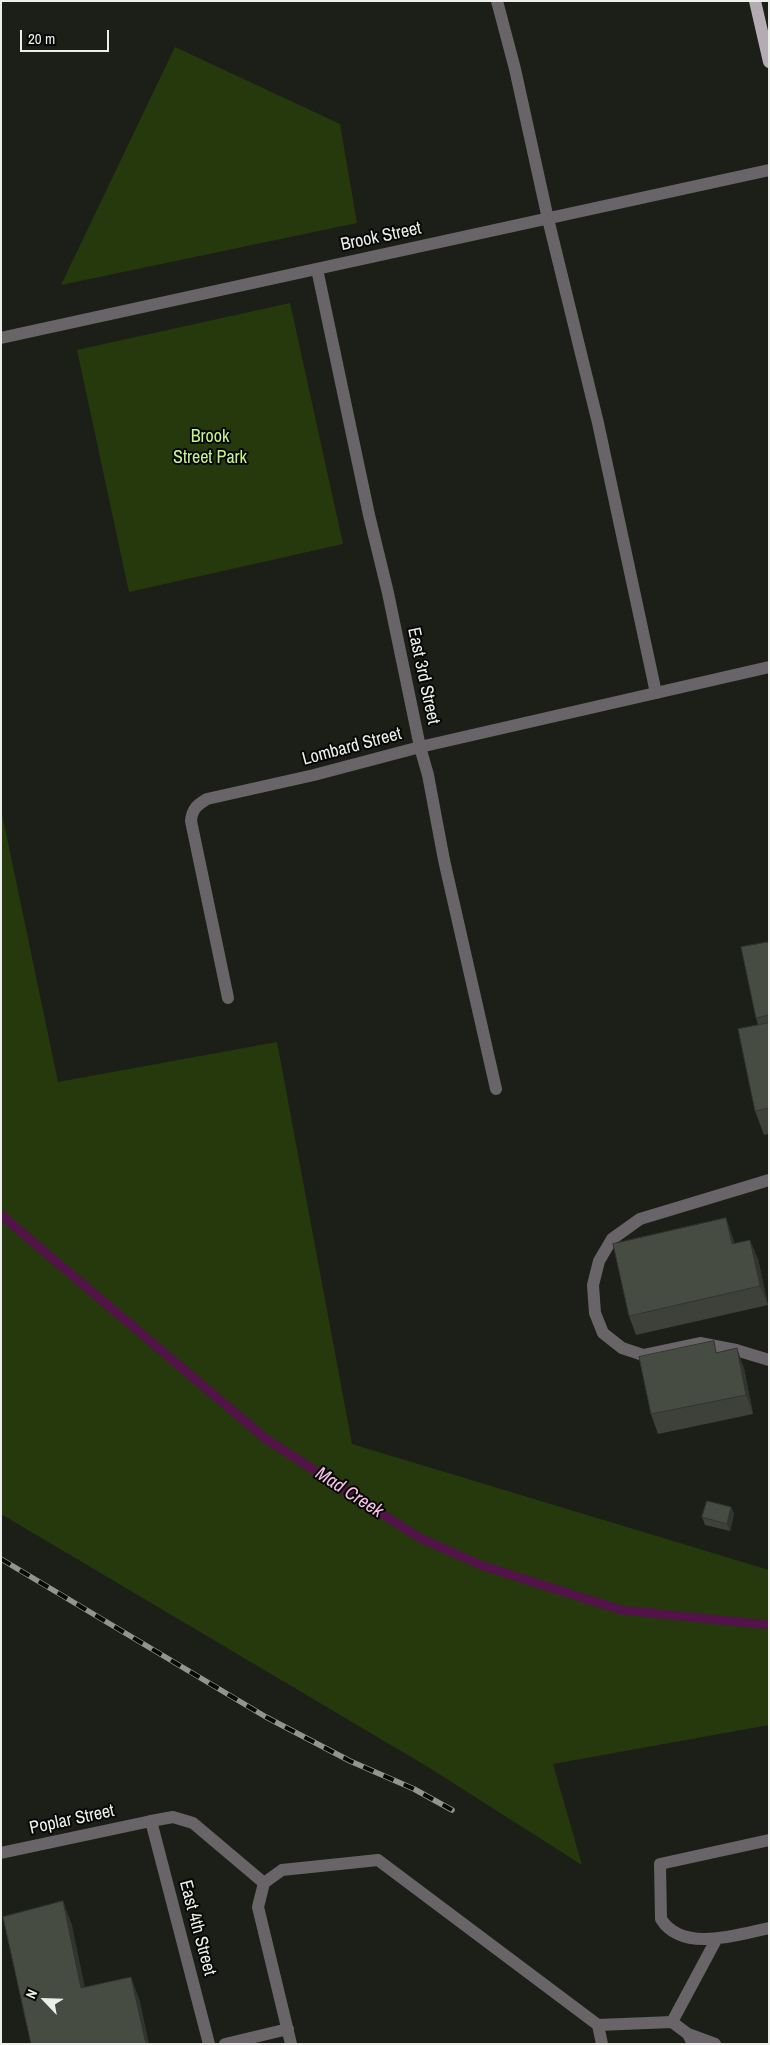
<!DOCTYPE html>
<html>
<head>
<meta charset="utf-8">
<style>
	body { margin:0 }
	#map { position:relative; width:770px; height:2045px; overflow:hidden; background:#1b1f17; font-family:"Archivo Narrow",sans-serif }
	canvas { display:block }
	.frame { position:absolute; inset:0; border:2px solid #ebeee9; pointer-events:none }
	.north { position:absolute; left:20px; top:1975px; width:50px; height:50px; -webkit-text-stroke:4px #070805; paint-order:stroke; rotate:294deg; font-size:14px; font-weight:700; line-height:20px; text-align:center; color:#ebeee9 }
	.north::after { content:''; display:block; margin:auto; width:18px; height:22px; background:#ebeee9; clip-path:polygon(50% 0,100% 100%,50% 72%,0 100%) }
	.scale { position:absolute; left:20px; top:30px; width:89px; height:22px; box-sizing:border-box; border:2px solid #ebeee9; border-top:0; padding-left:6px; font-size:15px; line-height:18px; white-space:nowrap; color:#ebeee9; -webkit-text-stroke:4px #070805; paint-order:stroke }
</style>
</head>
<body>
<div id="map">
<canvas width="770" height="2045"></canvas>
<div class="frame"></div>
<div class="north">N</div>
<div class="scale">20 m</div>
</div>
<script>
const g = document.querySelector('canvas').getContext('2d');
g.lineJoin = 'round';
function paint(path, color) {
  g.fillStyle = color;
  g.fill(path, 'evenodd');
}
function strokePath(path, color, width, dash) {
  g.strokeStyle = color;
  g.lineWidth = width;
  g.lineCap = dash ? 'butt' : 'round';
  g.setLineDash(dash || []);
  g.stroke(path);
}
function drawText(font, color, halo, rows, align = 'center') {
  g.font = font + ' "Archivo Narrow",sans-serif';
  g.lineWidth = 4;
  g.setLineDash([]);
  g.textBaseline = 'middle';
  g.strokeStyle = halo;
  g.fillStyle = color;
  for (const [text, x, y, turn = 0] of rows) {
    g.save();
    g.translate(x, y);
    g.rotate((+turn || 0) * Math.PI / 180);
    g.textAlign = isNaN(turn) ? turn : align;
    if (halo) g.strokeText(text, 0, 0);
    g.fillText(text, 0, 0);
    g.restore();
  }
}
paint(new Path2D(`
	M175,47L340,124L357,223L61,285Z
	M290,303L343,544L129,592L77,350Z
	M1,809L58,1082L277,1042L352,1444L769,1570V1725L553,1764L582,1865L428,1767L1,1514Z`), '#26390d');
strokePath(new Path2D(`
	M1,1215L266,1439L418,1537L483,1566L621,1610L769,1625`), '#521348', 9);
strokePath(new Path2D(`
	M497,1L515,69L548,219L598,423L656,693
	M769,1180L640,1219L612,1239L599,1261L593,1285L595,1313L603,1333L622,1348L643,1355L700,1343L736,1350L769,1360
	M151,1821L173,1817L193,1823L264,1883
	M769,1840L660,1864L661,1919C682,1953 737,1935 769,1928
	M672,2022L716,1940
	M598,2025L672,2022L688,2034L693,2044
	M688,2034L715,2044
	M225,2044L288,2029
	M291,2044L258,1907L264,1883L282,1870L378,1860L598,2025L602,2044`), '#686467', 12);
strokePath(new Path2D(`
	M317,269L369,515L388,593L420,747L428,775L444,860L496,1089
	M1,338L769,170
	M228,998L191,821C192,809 197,805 207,799L314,775L420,747L769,667
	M1,1853L151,1821L209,2044`), '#686467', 12);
strokePath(new Path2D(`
	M755,1L769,62`), '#b4acb2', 12);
const rail = new Path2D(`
	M1,1559L266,1717L350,1761L414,1789L452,1810`);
strokePath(rail, '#92958f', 5.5);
strokePath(rail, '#070805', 4, [11]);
paint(new Path2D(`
	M769,942V1134L764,1135L755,1111L758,1025L756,1018Z
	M733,1238L734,1243L758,1259L768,1305L636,1335L629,1316Z
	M718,1352L744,1368L753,1414L658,1434L651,1414Z
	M731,1507L734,1514L730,1531L705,1525L702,1517Z`), '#3d413a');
paint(new Path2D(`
	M726,1218L733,1238L739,1263L732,1244Z
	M750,1240L758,1259L768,1305L760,1286Z
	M737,1348L744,1368L753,1414L746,1395Z
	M731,1507L734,1514L730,1531L727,1524Z
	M63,1901L72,1925L90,2012L81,1988Z
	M131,1977L140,2001L149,2044H146Z`), '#32352f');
const building = new Path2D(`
	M769,942V1015L756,1018L741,947Z
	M769,1023V1108L755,1111L738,1029Z
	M726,1218L732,1244L750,1240L760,1286L629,1316L613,1244Z
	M714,1341L716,1353L737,1348L746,1395L651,1414L639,1357Z
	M707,1501L731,1507L727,1524L702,1517Z
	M63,1901L81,1988L131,1977L146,2044H31L3,1917Z`);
paint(building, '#474c43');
strokePath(building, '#32352f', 1);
drawText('18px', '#ebeee9', '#070805', [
	["Brook Street",381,237,-12],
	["East 3rd Street",423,676,78],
	["Lombard Street",352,747,-15],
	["Poplar Street",72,1820,-12],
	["East 4th Street",197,1928,75]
]);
drawText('18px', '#c3f58c', '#070805', [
	["Brook",210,437],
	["Street Park",210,458]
]);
drawText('italic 19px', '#f8bfea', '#070805', [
	["Mad Creek",349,1493,33]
]);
</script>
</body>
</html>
